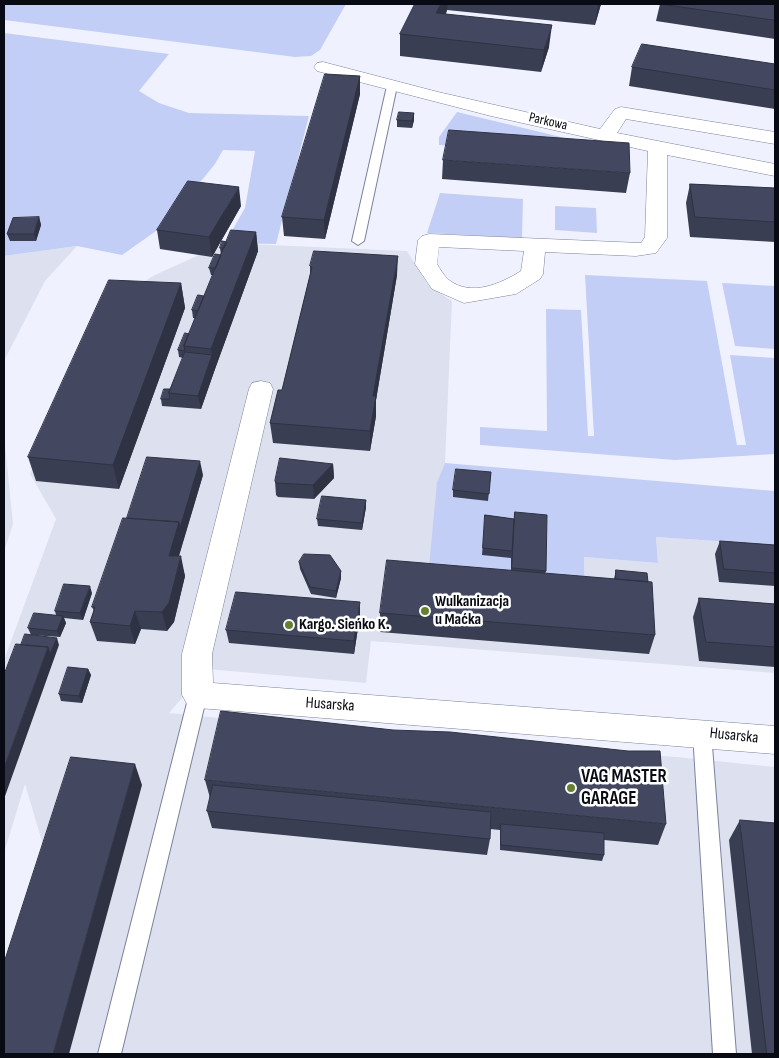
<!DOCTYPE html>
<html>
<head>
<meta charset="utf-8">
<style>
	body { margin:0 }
	#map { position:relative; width:779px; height:1058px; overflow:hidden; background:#eff2fe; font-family:"Sofia Sans Condensed",sans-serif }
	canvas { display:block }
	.frame { position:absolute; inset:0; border:5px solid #090b14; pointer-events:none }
</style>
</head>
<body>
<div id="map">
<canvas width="779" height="1058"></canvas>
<div class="frame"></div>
</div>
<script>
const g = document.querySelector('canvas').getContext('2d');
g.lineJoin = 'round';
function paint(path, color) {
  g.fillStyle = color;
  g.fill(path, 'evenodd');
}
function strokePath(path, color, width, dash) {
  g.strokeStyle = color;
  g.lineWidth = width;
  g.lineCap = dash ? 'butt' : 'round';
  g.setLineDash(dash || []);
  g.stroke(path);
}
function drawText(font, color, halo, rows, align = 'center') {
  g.font = font + ' "Sofia Sans Condensed",sans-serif';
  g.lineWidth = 5;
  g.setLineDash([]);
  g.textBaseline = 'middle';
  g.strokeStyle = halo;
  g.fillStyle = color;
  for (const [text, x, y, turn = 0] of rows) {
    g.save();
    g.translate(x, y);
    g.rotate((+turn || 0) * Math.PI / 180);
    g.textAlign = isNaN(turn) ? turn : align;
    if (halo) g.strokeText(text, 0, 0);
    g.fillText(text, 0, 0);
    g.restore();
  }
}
paint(new Path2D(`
	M225,243L407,251L428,285L452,301L445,463L437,482L585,590L584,557L658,563L656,537L775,545V673L371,641L366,683L207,669L169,713L474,743L677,757L775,767V1054H4L43,845L25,784L4,853V660L56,519L30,474L105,304L155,275Z
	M77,246L45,281L4,361V256Z
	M4,435L13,524L4,552Z`), '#dde1ef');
paint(new Path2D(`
	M4,4H346L320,50L311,56L295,57L4,20Z
	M4,33L169,54L139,91L159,103L189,113L309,116L276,244L225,243L245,208L255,151L223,150L215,164L166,224L122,255L77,246L4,256Z
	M457,112L615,150L626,158L439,145V137Z
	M440,193L523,199L522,238L427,233Z
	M555,206L596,208L597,233L555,230Z
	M585,275L707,281L737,445H746L730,355L775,358V454L675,460L480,445V427L547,431L546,309L581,310L588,436H594Z
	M722,283L775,286V349L735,346Z
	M445,463L775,491V545L656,537L658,563L584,557L585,591L428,577L437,482Z`), '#c3cef6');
const lane = new Path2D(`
	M392,83L397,86L364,241L358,245L352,241L387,86Z
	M198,687L205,689L207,695L121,1054H98L189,695L191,689Z
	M702,725L709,727L711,733L736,1054H713L693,733L695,727Z`);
const street = new Path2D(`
	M323,62L438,92L600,129L615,109L621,107L775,132V144L626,119L617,133L775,164V176L667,155V238L656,253L636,256L545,252L543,274L540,279L516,294L464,303L432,289L415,264L418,240L422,236L429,234L641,243L645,237L648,151L491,116L317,71L314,67L317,63ZM439,247L524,251L521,271C500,284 471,297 449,280C444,276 440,269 437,264Z
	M261,381L270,383L273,389L212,654L213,683L775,726V754L198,708L187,704L182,695V654L249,389L252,383Z`);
strokePath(lane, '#7a819b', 2);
strokePath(street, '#7a819b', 1);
paint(lane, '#fff');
paint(street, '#fff');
paint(new Path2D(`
	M415,4H601L595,25L447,10L446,14L549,47L541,72L400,56V34Z
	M660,4H775V39L656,21Z
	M775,64V109L629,86L632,67Z
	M360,76V94L325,239L284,236L282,217Z
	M414,113V120L412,128L397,127V120Z
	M443,160L630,173L626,193L442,179Z
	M690,184L775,188V242L690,237L686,203Z
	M241,206L212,257L160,249L157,230Z
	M39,217L41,225L36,241H10L7,234Z
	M256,232L258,251L215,369L201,409L162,406L161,399L170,389L183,358L179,357L178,350L189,334L195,318H193L192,310L204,296L213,275H211L209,268L221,255L220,248L227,242Z
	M310,266L397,275L376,400V416L370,451L273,443L270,423L282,390L310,275Z
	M181,283L185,308L119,489L36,481L28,457Z
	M333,464L334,478L314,499L278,497L276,495L275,481Z
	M491,472L488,501L453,497V490Z
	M203,475L179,556L185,576L174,622L167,631L141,629L135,644L97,641L90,622L94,611L92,607Z
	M366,500V507L362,530L318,526L317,519Z
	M515,512L546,571L545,574L614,579L616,570L648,582L655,635L649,654L380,632V613L511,571V557V558L482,555L485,515L514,519Z
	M720,541L775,545V586L719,582L715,554Z
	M299,562L341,571V578L336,598L311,594L300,569Z
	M92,593L83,620L64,618L66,623L60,637L31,635L28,628L56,615L55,611Z
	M699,598L775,604V667L699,661L693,617Z
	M360,615L354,654L229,643L226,630Z
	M88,669L91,675L82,703L61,701L59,694Z
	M205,780L666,824L658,845L604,840V855L602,861L500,850V830L490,829V839L487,855L212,828L207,811L210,798Z
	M740,820L775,1054H752L729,840Z`), '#3a3e53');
paint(new Path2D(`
	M441,4H448L447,10L436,35V13Z
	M598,4H601L595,25Z
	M552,25L549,47L541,72L544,50Z
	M360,76V94L325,239L324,220Z
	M414,113V120L412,128V121Z
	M239,187L241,206L212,257L209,237Z
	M39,217L41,225L36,241L34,234Z
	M256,232L258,251L215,369L201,409L198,396L212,355L211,349Z
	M398,256L397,275L376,400V416L370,451V431L373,396Z
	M181,283L185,308L119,489L113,465Z
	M200,461L203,475L173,575L169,556L179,522Z
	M333,464L334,478L314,499L313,485Z
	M366,500V507L362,530V523Z
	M181,556L185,576L174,622L167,631L162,612Z
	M341,571V578L336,598V591Z
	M90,586L92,593L83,620L80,613Z
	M360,602V615L354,654V641Z
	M135,611L141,629L135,644L130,626Z
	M63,616L66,623L60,637L57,631Z
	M57,638L59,645L4,799V768L48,647Z
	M88,669L91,675L82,703L79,696Z
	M135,764L142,785L69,1054H53Z`), '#2f3243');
const building = new Path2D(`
	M415,4H441L436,13L552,25L544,50L400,34Z
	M660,4H775V20Z
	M642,44L775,64V90L632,67Z
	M325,74L360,76L324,220L282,217Z
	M399,112L414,113L412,121L397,120Z
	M449,130L629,143L630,173L443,160Z
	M188,181L239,187L209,237L157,230Z
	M690,184L775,188V222L695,217Z
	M39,217L34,234H7L13,218Z
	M231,230L256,232L211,349L184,346Z
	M222,241L227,242L224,248H220Z
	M314,251L398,256L373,396H376L370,431L270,423L278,390H282L312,267L310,266Z
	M215,254L221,255L216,268H209Z
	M109,280L181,283L113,465L28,457Z
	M198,295L204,296L198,311L192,310Z
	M185,333L189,334L184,346L185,351L178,350Z
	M185,352L212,355L198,396L169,393Z
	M164,389H170L169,393L170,399H161Z
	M147,457L200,461L180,528L179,522L127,518Z
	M280,458L333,464L313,485L276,483L275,481Z
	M456,469L491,472L489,494L453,490Z
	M322,496L366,500L362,523L317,519Z
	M515,512L547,515L546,571L512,568Z
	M485,515L514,519L512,551L483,548Z
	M123,518L179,522L169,556H181L169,603L162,612L135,611L130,626L90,622L95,607H92Z
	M720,541L775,545V573L724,569Z
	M304,554L330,555L341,571L336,591L310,587L299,562Z
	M387,560L652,582L655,635L380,613Z
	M616,570L647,573L648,582L616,579Z
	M64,584L90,586L80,613L55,611Z
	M236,592L360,602L354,641L226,630Z
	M699,598L775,604V647L706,642Z
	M34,613L63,616L57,631L28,628Z
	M25,634L57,638L50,654L48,647L21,645Z
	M16,644L48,647L4,768V675Z
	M68,667L88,669L79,696L59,694Z
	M221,711L393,730L450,732L628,751H660L666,824L205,780Z
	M71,757L135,764L53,1054H4V963Z
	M213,785L491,812L490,839L207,811Z
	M740,820L775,823V1054H767Z
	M501,824L604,833V855L501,845Z`);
paint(building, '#434860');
strokePath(building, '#2f3243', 1);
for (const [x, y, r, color] of [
	[425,611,5,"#677f31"],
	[289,625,5,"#677f31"],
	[571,788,5,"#677f31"]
]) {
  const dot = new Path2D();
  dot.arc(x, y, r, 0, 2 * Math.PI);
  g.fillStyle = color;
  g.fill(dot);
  strokePath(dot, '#fff', 2);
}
drawText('14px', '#090b14', '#fff', [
	["Parkowa",548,122,13]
]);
drawText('bold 16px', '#090b14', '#fff', [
	["Wulkanizacja",435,602],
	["u Maćka",435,620],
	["Kargo. Sieńko K.",299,625]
], 'left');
drawText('16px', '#090b14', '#fff', [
	["Husarska",330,705,4],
	["Husarska",734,736,6]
]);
drawText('bold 19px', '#090b14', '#fff', [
	["VAG MASTER",581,777],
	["GARAGE",581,799]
], 'left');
</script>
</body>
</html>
